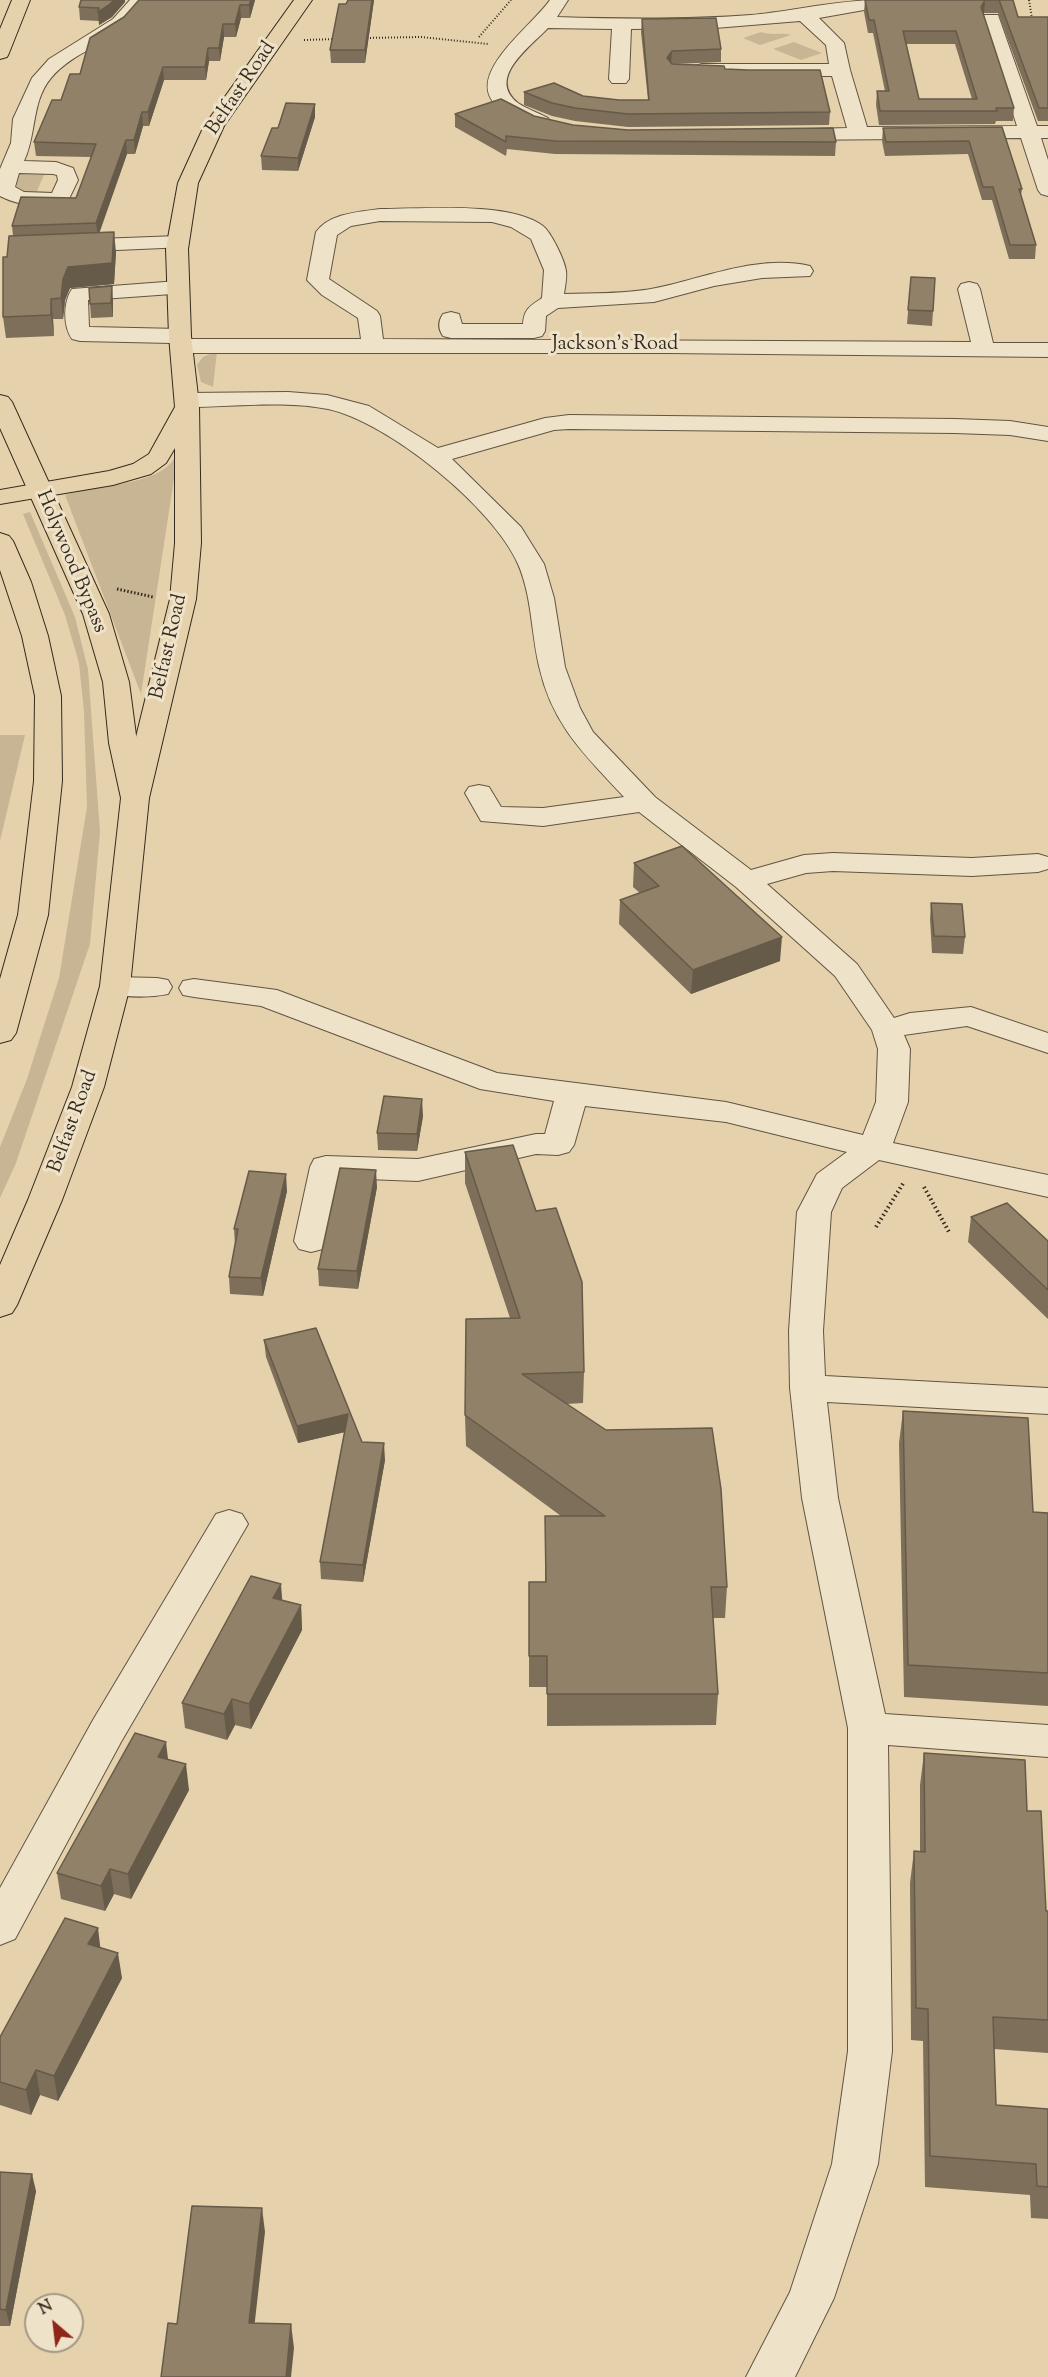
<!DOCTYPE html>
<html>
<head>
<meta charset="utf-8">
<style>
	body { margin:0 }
	#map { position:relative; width:1048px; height:2377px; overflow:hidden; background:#e5d2ac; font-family:"Sorts Mill Goudy",serif }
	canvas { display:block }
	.north { position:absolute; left:24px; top:2293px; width:60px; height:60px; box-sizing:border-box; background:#eee2c9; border:2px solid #a49885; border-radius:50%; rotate:332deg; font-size:16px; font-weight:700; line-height:24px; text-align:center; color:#362a1e }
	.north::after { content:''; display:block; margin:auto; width:21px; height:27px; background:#8f2418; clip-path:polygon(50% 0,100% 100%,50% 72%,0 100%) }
</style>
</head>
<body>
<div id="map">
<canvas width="1048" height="2377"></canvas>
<div class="north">N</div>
</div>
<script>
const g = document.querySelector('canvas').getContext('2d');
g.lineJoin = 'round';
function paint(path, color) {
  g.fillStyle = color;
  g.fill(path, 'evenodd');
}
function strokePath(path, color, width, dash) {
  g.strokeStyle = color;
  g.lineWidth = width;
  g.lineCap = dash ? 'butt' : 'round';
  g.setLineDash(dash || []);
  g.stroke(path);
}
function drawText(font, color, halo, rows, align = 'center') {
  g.font = font + ' "Sorts Mill Goudy",serif';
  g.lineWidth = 6;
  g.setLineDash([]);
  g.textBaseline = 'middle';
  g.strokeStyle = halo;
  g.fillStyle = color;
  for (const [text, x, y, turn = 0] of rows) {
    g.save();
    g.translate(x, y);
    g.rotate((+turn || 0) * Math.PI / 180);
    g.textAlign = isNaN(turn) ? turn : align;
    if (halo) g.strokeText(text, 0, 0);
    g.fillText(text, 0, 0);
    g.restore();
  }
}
paint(new Path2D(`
	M761,32C772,36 781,32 791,35L760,45L743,38Z
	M794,42L822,53L801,60L773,49Z
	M23,171H55L61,175H44L37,191L54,192L48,195L17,191L16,175Z
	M217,351L213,387L201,382L197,365L203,357Z
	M179,446L141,694L65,495C94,485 151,486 171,463C175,459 177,451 179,446Z
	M30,512L75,617L88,669L100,832L90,944L16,1163L0,1198V1147L27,1079L59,978L87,807L84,712L79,663L65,615L23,514Z
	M0,735H25L0,841Z`), '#c7b594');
const minor = new Path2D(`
	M130,0H148C141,10 134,20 124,28C101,46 70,55 51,78C31,102 37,134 24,161L56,162L73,168L78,180L67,203C46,209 19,206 0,196V169L11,143L13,119L32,78L49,59L113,19ZM19,173L53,174L57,175L58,180L52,193L24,192L15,187Z
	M550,0H568L557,17C622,19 686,20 751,15C794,11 837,0 879,0L864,10L819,18L844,43L850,70L867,127L1017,126L982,19L984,15H998L1037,126H1048V138H1041L1048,160V196L1041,194L1038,190L1021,138L789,140L782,138L779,134L782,130L847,128L832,76H702L695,74L692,70L695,66L702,64H829L826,45L800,21L715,28L631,29L629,79L626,83H612L609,79L612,29L548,28C530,47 486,78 518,103C527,109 539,113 548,118L551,122L548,126C534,130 521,120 509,114C450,84 530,29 550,0Z
	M380,209C422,209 510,201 543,226C551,232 565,261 566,271C567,278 565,287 564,294C594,293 627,294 656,288C704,278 760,254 810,266L813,271L810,276L762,278L714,286L654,302L558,308L546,316L545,331L542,336L534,338H451L443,336C438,329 438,321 443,314L451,312L459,314L462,324H523C524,309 530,306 542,298L544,270L531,239L511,227L492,222L380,221L351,226L337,235L329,279L377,311L380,316L383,339L971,342L958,289L961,284L969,282L977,284L980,289L993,343H1048V357L667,353H181L173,351L170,346L172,343L80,341L72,339C63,326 63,302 72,289L178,281L186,283L189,288L186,293L88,300L89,327L180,329L188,331L191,336L189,339H361L358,318L322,295L307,280L316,232C330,213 359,212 380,209Z
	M178,236L186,237L189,242L186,247L71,252L63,251L60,246L63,241L71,240Z
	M288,392L327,395L369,406L438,448L545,418L569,415L955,419L1010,421L1048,427V441L1010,435L955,433L569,429L554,430L452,459L521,527L544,564L554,598L565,667L580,708L593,732L655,797L751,870L804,855L833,853L972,858L1038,854L1048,857V869L1038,872L972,876L833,871L806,873L767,884L857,964L894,1018L910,1013L971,1007L1048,1033V1053L967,1026L904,1035L910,1049L908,1102L893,1143L1048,1175V1197L879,1160L842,1188L831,1212L823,1331L825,1376L1048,1388V1414L827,1402L838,1498L885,1714L1048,1725V1757L888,1745L892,2051L878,2164L834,2298L795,2377H746L790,2292L832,2164L848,2051V1728L802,1498L790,1388L789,1331L797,1212L817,1174L847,1152L726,1122L585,1106L574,1145L569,1152L558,1155L536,1154L418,1181L340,1178L328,1241L323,1249L311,1252L299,1249L294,1241L310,1167L314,1159L326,1156L418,1159L536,1134H545L554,1101L480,1089L261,1006L194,997L183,995L179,988L183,981L194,979L277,990L497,1073L726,1102L863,1135L876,1102L878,1049L872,1030L835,976L736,887L639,812L543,826L481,821L465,793L469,787L479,785L489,787L501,807L543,808L624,797C585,755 552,725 539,666C531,632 532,596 518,564C493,507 388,422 328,409C285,400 231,407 187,407L179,405L175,400L179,395L187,393Z
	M115,977L157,978L168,980L172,987L168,994C148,998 124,997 104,993L100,986L104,979Z
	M229,1510L242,1514L248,1524L121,1742L15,1939L0,1945V1888L93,1720L216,1514Z`);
const major = new Path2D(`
	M294,0H312L224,126L198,183L188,249L191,336L199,405L201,543L196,599L149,798L145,804L135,806L125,804L121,798L170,599L175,543V448L166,463L151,474L113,485L0,504V490L109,471L133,464L149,454L175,407L169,336L166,249L178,183L204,126Z`);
const highway = new Path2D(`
	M12,0H30L9,53L7,57L0,59V29Z
	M0,395L8,397L12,402L109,614L129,682L137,743L149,798L130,986L104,1087L62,1200L17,1305L12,1313L0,1317V1265L28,1200L72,1087L100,986L121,798L109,743L103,682L83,614L0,428Z
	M0,533L9,536L13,541L31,582L48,636L61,696L62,781L48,915L16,1033L11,1040L0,1043V979L18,915L34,781L35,696L22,636L0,570Z`);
strokePath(minor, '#625442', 2);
strokePath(major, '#362a1e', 2);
strokePath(highway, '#362a1e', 2);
strokePath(new Path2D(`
	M1029,0L1032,18
	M479,37L511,0
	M364,38L421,37L488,44
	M304,40L336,39`), '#362a1e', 2, [1, 2]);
strokePath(new Path2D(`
	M117,589L153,597`), '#362a1e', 3, [1.5, 2]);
strokePath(new Path2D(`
	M924,1187L949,1232
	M876,1227L904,1182`), '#362a1e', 4, [1.5, 3]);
paint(minor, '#eee2c9');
paint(major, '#e5d2ac');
paint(highway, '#e5d2ac');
paint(new Path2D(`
	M255,0L250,18H241L236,37H224L220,61H209L206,80H164L149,126H143L135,154H127L99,232L116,252L114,284L70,288L65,300L63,319H53L54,336L6,338L3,317L13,236L12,226L76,198L91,157L36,156L34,142L61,100L80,74L90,38Z
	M348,0H374L365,63H331L330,50Z
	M865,0H1013L1018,17H1048V121H1038L998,13H984L983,14L1014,108L1013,121H996L995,124L879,125L876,105L877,91H885L873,33H868L864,12ZM906,44H955L972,99H919Z
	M125,2L112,17L99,25V21L80,20L79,7Z
	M642,19L721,49V62L673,64L725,69L830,112L829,125L628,127L575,121L552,116L524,105V92L583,96L619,100H648L641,32Z
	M315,104V117L298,171L262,170L261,156L278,128Z
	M455,114L534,116L573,125L628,130L836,142L835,156L555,154L507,149L506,156L455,127Z
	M1002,127L1022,189L1021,195L1036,245L1035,259H1009L992,200H982L968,154L885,156L882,141L883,128Z
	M911,277L933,311L932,326L907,324Z
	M113,300V317L91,318L90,304Z
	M634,863L780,961L691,994L619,924L620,900L640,893L633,887Z
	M931,903L965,937L963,954L932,953L930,919Z
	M423,1116L417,1151L378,1150L377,1133Z
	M465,1152L584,1372L583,1403L567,1404L727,1587L725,1618H713L718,1694L716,1725L547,1726V1687H529V1582H545V1516H561L466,1446L465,1415L510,1318L465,1183Z
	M377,1187L358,1289L319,1286L318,1269Z
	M287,1191L263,1296L230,1294L229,1277L235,1245L234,1229Z
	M971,1217L1048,1241V1319L968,1242Z
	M264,1340L362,1442L385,1460L363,1582L321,1579L320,1562L345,1432L298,1443L266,1357Z
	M903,1411L1033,1512L1048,1513V1706L904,1697L899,1443Z
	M282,1600L301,1605L302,1630L251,1729L235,1725L227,1740L185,1728L182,1703Z
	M924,1753L1027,1811L1046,1911H1048V2053L994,2049L996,2105L1048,2109V2219L1031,2218L1030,2195L925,2187L923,2041L911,2040L910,1883L914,1851L920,1852V1785Z
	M168,1760L189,1790L131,1899L114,1894L105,1911L61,1899L57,1873Z
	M101,1948L122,1978L58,2101L40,2095L31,2115L0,2105V2037Z
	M0,2172L36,2191L10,2326H0Z`), '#7d6f59');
paint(new Path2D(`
	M114,0H125V2L112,17L99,25L98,12Z
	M251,0H255L250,18L249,5Z
	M372,0H374L365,63V50Z
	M985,0L984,13L980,20L981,7Z
	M240,5L241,18L236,37L235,24Z
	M223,24L224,37L220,61L219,48Z
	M208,48L209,61L206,80L205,67Z
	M672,51L671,64L667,58Z
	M163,67L164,80L149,126L148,112Z
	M315,104V117L298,171V158Z
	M142,112L143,126L135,154L134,140Z
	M126,140L127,154L98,237L96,223Z
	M114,232L116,252L114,284L70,288L65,300L63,319L61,298L63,279L68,267Z
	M112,286L113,300V317L111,303Z
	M51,299L53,319L54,336L51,315Z
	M782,937L780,961L691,994L693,970Z
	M422,1099L423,1116L417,1151V1134Z
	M376,1170L377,1187L358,1289L357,1271Z
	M286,1174L287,1191L263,1296L261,1278Z
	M348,1414L349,1431L298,1443L297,1426Z
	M384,1443L385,1460L363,1582V1565Z
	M281,1584L283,1610L273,1598Z
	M301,1605L302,1630L251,1729L249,1704Z
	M232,1699L235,1725L227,1740L224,1714Z
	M166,1742L169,1767L158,1757Z
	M186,1764L189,1790L131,1899L128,1874Z
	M110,1869L114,1894L105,1911L101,1886Z
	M98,1928L101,1953L88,1944Z
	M118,1953L122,1978L58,2101L54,2076Z
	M36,2070L40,2095L31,2115L26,2090Z
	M32,2174L36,2191L10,2326L6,2310Z
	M262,2208L265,2232L252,2347L249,2323Z
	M291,2324L294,2348L291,2377H286Z`), '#665a49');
const building = new Path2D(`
	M81,0H114L110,4L98,12L99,8L79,7Z
	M139,0H251L249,5H240L235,24H223L219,48H208L205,67H163L148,112H142L134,140H126L96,223L12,226L21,197L76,198L96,144L34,142L52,100H61L70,74H80L90,38L124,17Z
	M348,0H372L365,50H330L339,4H346Z
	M865,0H1013L1018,17H1048V108H1039L999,0H985L981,7L1014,108H996L997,111H880L877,91H889L874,20H869ZM903,31H956L977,99H919Z
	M716,18L721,49L672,51L667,58L672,64L724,66L725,69L748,70H820L830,112L628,114L575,108L552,103L524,92L554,83L583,96L619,100H649L642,19Z
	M501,99L534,116L573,125L628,130L833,128L836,142L555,141L506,136V142L455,114Z
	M286,103L315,104L298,158L261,156L272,128H278Z
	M1002,127L1022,189H1019L1036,245H1010L993,187H983L969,141L886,142L883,128Z
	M114,232L112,263L68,267L63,279L61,298L51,299V315L3,317V257H7L9,236Z
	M911,277L935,278L933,311L908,310Z
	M112,286L111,303L90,304L89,288Z
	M682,846L782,937L693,970L620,900L659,886L634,863Z
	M931,903L962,904L965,937L934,936Z
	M384,1096L422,1099L417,1134L377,1133Z
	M513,1145L536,1211L556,1208L582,1282L584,1372L522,1374L606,1430L712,1428L721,1489L727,1587H711L718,1694H547V1656H529V1582H546L545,1516H605L465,1415L466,1319L520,1318L465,1152Z
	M340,1168L376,1170L357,1271L318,1269Z
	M249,1171L286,1174L261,1278L229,1277L238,1229H234Z
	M1007,1203L1048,1241V1290L971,1217Z
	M316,1328L362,1442L384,1443L363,1565L320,1562L348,1414L297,1426L264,1340Z
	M903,1411L1028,1418L1033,1512L1048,1513V1673L908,1665Z
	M251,1576L281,1584L273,1598L301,1605L249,1704L232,1699L224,1714L182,1703Z
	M135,1733L166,1742L158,1757L186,1764L128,1874L110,1869L101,1886L57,1873Z
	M924,1753L1025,1760L1027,1811H1041L1046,1911H1048V2020L993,2017L996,2105L1048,2109V2187L1037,2186L1036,2164L930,2156L928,2009L916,2008L914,1851L925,1852Z
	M65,1918L98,1928L88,1944L118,1953L54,2076L36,2070L26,2090L0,2082V2037Z
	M0,2172L32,2174L6,2310L0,2309Z
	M192,2206L262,2208L249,2323L291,2324L286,2377H161L168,2323L177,2324Z`);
paint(building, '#918168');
strokePath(building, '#665a49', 1.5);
drawText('20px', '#362a1e', '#eee2c9', [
	["Belfast Road",242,89,-56],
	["Jackson's Road",615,346],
	["Holywood Bypass",70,562,67],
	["Belfast Road",170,647,-77],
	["Belfast Road",74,1122,-70]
]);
</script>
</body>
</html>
